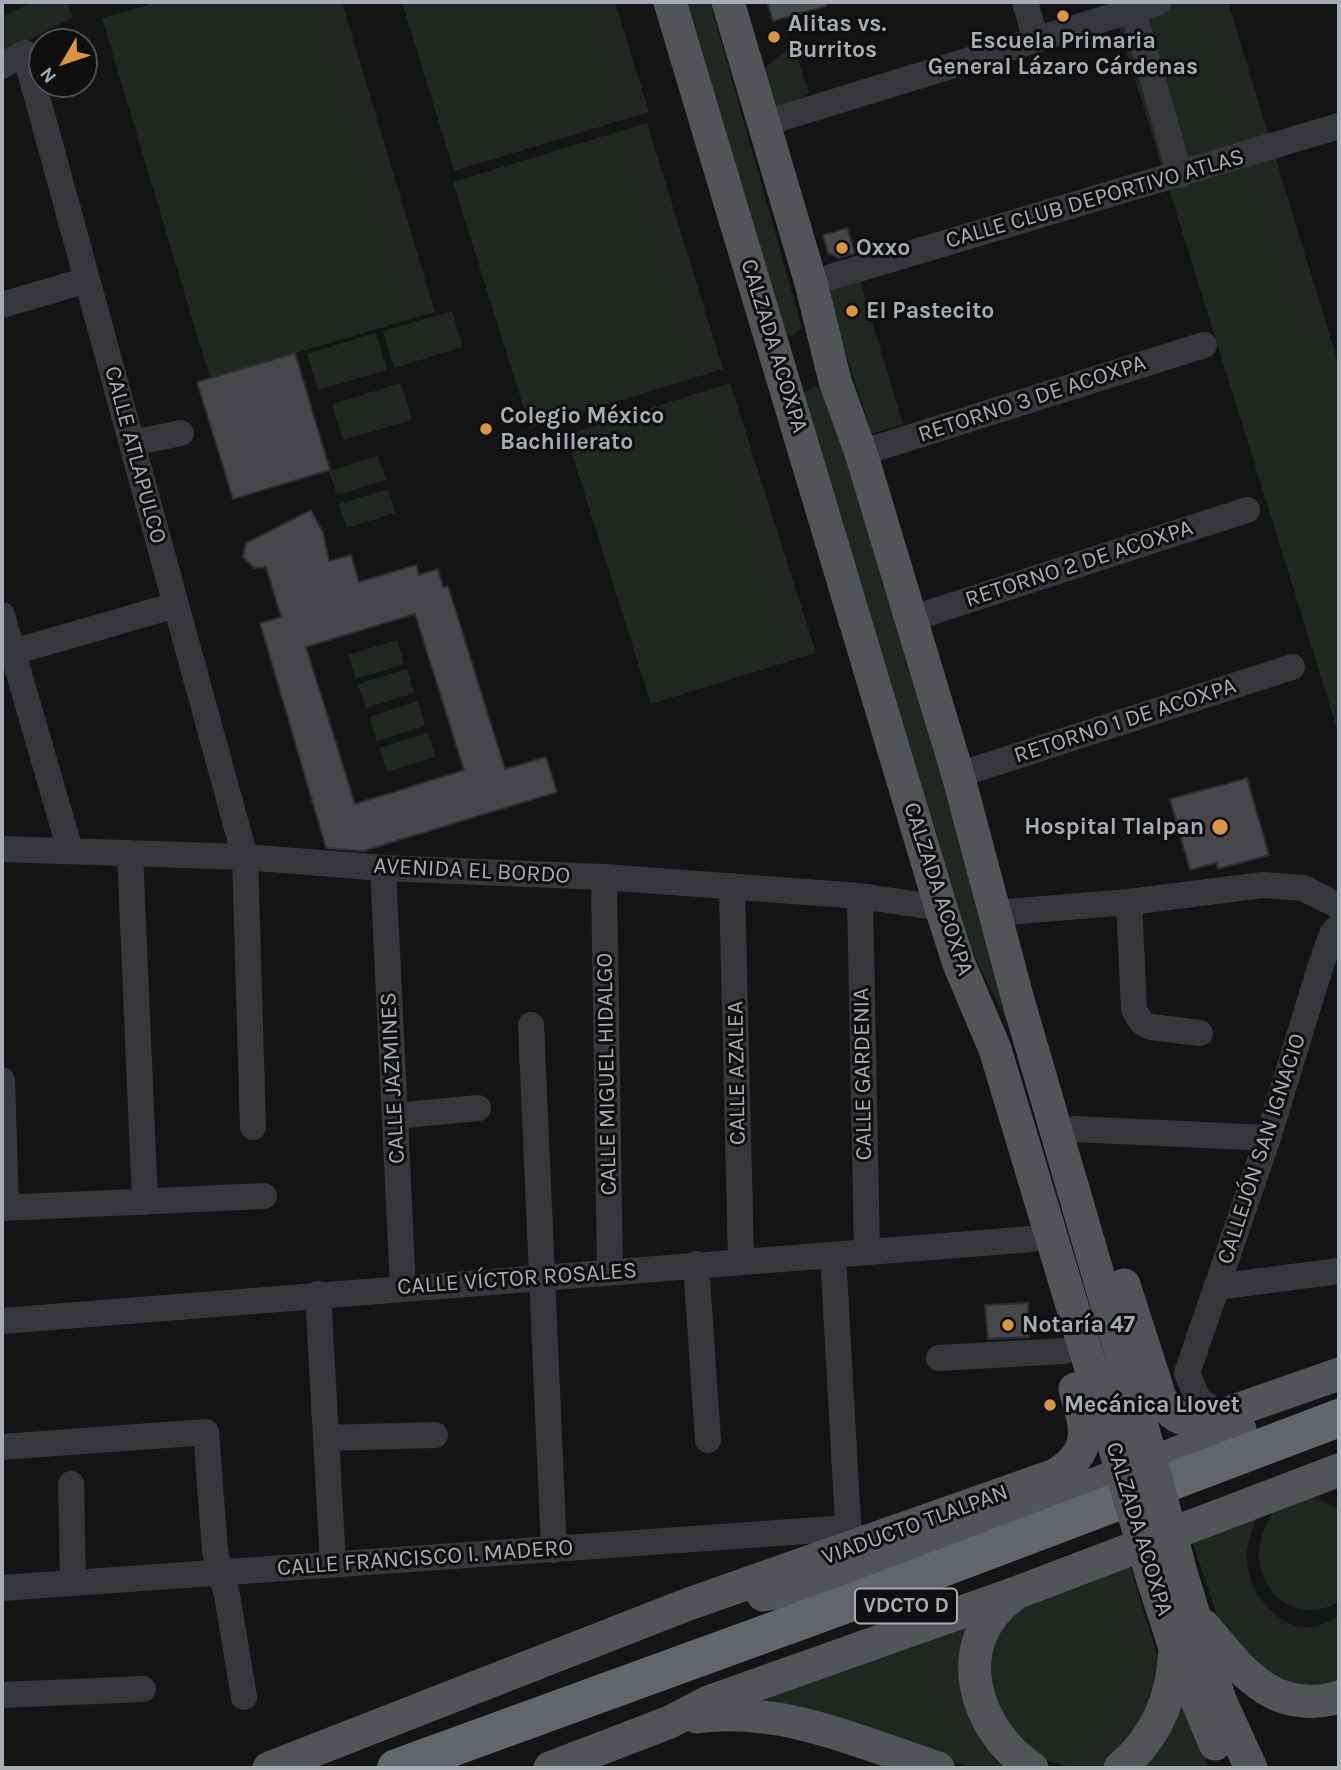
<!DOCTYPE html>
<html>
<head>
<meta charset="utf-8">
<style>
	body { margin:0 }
	#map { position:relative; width:1341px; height:1770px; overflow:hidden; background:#141415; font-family:Karla,sans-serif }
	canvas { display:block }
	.frame { position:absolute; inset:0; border:4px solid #a7adb4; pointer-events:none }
	.north { position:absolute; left:28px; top:28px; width:70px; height:70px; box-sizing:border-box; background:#0f0f10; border:2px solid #4c4e52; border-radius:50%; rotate:231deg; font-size:19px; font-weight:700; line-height:28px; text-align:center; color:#a7adb4 }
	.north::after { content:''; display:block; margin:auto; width:24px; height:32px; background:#db9446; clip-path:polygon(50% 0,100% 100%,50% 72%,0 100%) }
</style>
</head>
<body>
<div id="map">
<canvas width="1341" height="1770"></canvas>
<div class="frame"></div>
<div class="north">N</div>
</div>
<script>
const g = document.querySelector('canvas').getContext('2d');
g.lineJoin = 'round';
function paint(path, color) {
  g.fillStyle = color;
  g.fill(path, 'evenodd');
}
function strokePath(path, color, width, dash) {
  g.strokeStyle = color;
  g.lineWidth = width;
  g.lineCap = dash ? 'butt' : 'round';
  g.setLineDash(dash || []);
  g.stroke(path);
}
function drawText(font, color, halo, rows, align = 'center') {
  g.font = font + ' Karla,sans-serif';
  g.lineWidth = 6;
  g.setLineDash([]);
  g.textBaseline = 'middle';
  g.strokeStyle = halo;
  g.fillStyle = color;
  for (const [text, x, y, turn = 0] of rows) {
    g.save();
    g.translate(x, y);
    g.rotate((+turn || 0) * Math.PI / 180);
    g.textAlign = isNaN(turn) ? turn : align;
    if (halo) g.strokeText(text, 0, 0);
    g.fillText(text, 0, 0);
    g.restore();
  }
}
paint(new Path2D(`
	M32,2H67L73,17L2,54V17Z
	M158,2H342L435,312L210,378L102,18Z
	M402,2H615L649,112L454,171Z
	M682,2H710L802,328L792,336L778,329Z
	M1182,2H1228L1339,366V735L1117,22Z
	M793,45L809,93L770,113L762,70Z
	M647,123L723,369L530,428L453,182Z
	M860,281L903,424L872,434L826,293Z
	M452,311L463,347L394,368L383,331Z
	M376,333L387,370L318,390L307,354Z
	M401,383L412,420L343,440L332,404Z
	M730,383L816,653L651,704L566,435Z
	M815,387L821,388L898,605L1008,1024L947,900L802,393Z
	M378,456L386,480L337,495L329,471Z
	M388,489L395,513L347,528L339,504Z
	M397,640L404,664L356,679L348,655Z
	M407,669L414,693L366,708L358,684Z
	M418,701L425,726L377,741L369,717Z
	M428,733L435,757L387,772L379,748Z
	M1303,1493L1339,1509V1601C1300,1627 1256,1595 1259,1549C1261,1532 1272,1514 1281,1499Z
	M1258,1512C1255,1524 1249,1537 1247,1549C1243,1585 1275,1632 1314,1627C1322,1626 1332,1619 1339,1616V1688L1274,1684L1226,1641L1190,1535Z
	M1129,1563L1158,1658V1689L1137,1738L1104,1767C1029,1770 1023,1745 987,1690L996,1630L1025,1599Z
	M989,1611L960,1649L965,1703L1013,1768H973L784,1709L727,1711Z
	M1180,1703L1210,1768H1135Z`), '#202721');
const building = new Path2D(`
	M767,2H826V6L773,21Z
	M847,228L855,253L839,258L828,253L823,235Z
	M295,353L330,470L233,499L197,382Z
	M311,510L323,533L329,561L351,555L359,582L416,565L419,575L438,569L443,587L448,586L505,769L546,757L557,792L363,851L326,848L260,623L281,617L266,567L254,568L243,557L246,543ZM415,614L464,770L355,804L306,647Z
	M1247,778L1269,855L1218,869L1216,863L1190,870L1170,799Z
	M1028,1303L1029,1337L988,1339L985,1305Z`);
paint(building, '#46474a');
strokePath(building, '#2e2e31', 2);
strokePath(new Path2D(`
	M1025,2L1036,40
	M1133,10L1180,175
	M2,66L25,53L245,857L253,1127
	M765,123L1159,2
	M811,283L1339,126
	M2,305L87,280
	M132,443L181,433
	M861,453L1204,345
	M2,615L70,850
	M910,619L1247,510
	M13,652L176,605
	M958,775L1292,667
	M2,849L245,857L383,868L604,877L860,896L941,908
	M130,853L145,1202
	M383,868L403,1288
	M604,877L610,1272
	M732,886L741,1260
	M860,896L867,1252
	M1129,902L1134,1009C1138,1018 1141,1024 1151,1027L1200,1033
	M995,913L1129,902L1263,885L1303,888L1339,906
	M531,1025L554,1550
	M2,1080L6,1208
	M395,1116L478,1108
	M1075,1129L1268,1138
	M2,1208L264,1196
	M833,1255L848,1523L853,1546
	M696,1264L708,1440
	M1216,1287L1339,1271
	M318,1294L333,1564
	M2,1321L1032,1239
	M939,1358L1064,1351
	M1223,1415L1199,1401L1187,1373L1268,1138L1319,971L1332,934L1339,926
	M326,1438L435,1435
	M2,1447L206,1432L215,1551L227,1595L244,1697
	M71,1484L73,1581
	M2,1588L848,1528
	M2,1695L143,1689`), '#35373a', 26);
strokePath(new Path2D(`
	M670,2L941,908L959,964L995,1049L1110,1432
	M728,2L811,283L835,381L861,453L958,775L1018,1000L1141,1422
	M1124,1285L1160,1397C1170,1416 1184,1423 1205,1421L1339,1374
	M1180,1569L1220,1700L1251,1768
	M1153,1580L1175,1648L1215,1744
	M763,1595L829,1585L1240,1429
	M1014,1595C947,1642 974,1730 1032,1768
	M1204,1626C1242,1671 1273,1716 1339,1697
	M697,1717C780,1705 859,1742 938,1768
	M269,1768L686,1605L1055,1475C1095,1451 1086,1427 1075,1389
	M550,1768L670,1722L708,1702L1021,1591L1339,1470
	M1120,1768C1156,1738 1173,1697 1175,1650`), '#525458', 33);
strokePath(new Path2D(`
	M396,1768L858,1600L1339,1418`), '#62656a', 38);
strokePath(new Path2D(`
	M1141,1422L1180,1569
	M1110,1432L1153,1580`), '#525458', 33);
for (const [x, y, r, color] of [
	[1063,16,7,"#db9446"],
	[774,37,7,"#db9446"],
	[842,248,7,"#db9446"],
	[852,311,7,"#db9446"],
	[486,429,7,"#db9446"],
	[1220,827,9,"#db9446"],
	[1008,1325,7,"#db9446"],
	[1050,1405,7,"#db9446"]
]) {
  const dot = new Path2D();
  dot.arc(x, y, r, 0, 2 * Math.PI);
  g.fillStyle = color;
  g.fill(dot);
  strokePath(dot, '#0f0f10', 2.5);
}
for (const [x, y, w] of [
	[906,1606,102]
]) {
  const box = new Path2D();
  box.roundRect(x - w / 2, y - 17.5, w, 35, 5);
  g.fillStyle = '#0f0f10';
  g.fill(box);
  strokePath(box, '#a7adb4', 2);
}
drawText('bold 21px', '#a7adb4', null, [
	["VDCTO D",906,1606]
]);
drawText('bold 23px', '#a7adb4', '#0f0f10', [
	["Alitas vs.",788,24],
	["Burritos",788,50],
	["Escuela Primaria",1063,41,"center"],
	["General Lázaro Cárdenas",1063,67,"center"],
	["Oxxo",856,248],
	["El Pastecito",866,311],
	["Colegio México",500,416],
	["Bachillerato",500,442],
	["Hospital Tlalpan",1204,827,"right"],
	["Notaría 47",1022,1325],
	["Mecánica Llovet",1064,1405]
], 'left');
drawText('23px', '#a7adb4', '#0f0f10', [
	["CALLE CLUB DEPORTIVO ATLAS",1095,199,-16],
	["CALZADA ACOXPA",774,346,73],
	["RETORNO 3 DE ACOXPA",1032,399,-18],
	["CALLE ATLAPULCO",135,455,75],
	["RETORNO 2 DE ACOXPA",1079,564,-18],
	["RETORNO 1 DE ACOXPA",1125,721,-18],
	["AVENIDA EL BORDO",472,871,3],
	["CALZADA ACOXPA",938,889,72],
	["CALLE AZALEA",737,1073,-91],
	["CALLE MIGUEL HIDALGO",607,1074,-91],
	["CALLE GARDENIA",863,1074,-91],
	["CALLE JAZMINES",393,1078,-93],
	["CALLEJÓN SAN IGNACIO",1262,1149,-72],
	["CALLE VÍCTOR ROSALES",517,1279,-4],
	["VIADUCTO TLALPAN",915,1525,-20],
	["CALZADA ACOXPA",1139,1529,73],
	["CALLE FRANCISCO I. MADERO",425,1558,-4]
]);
</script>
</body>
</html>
